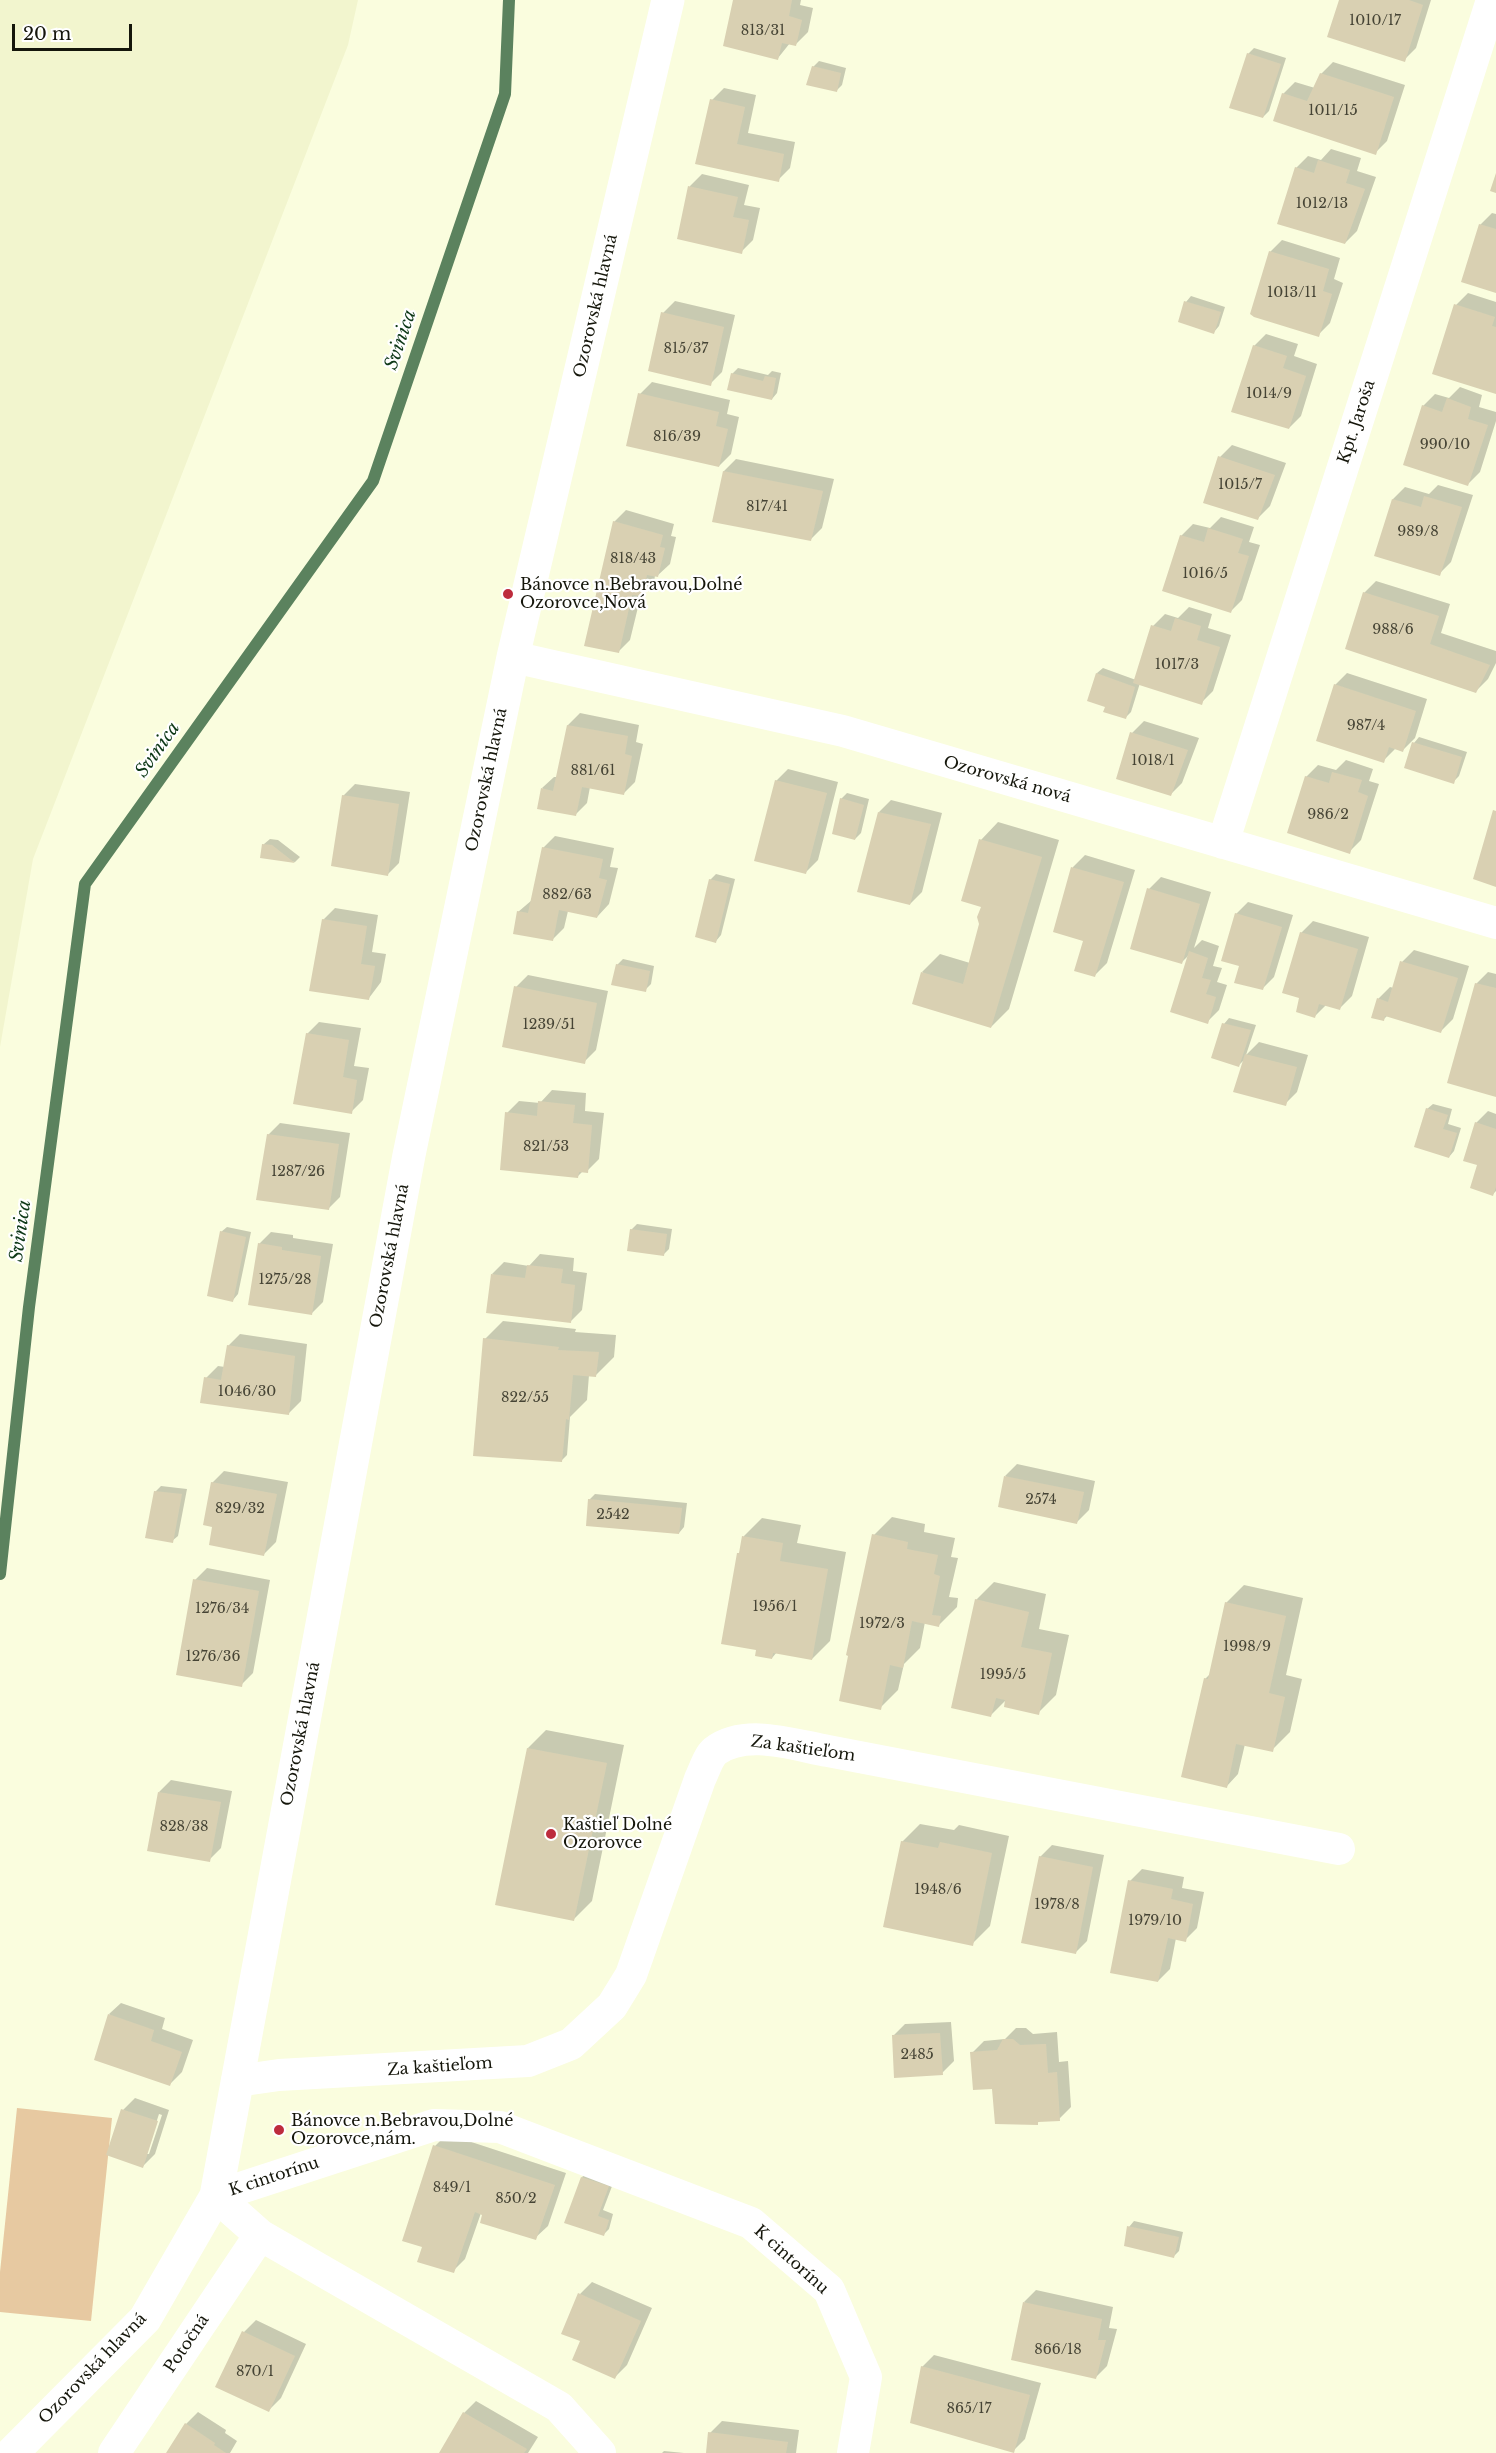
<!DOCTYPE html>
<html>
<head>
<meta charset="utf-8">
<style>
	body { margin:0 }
	#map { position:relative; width:1496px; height:2453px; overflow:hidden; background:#fafdde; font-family:"Libre Baskerville",serif }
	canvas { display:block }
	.scale { position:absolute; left:12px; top:24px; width:120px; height:27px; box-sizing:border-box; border:3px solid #15160b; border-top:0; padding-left:8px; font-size:18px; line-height:21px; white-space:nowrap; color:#15160b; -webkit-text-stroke:4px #fff; paint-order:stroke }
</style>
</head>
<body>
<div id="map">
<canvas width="1496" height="2453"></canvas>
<div class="scale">20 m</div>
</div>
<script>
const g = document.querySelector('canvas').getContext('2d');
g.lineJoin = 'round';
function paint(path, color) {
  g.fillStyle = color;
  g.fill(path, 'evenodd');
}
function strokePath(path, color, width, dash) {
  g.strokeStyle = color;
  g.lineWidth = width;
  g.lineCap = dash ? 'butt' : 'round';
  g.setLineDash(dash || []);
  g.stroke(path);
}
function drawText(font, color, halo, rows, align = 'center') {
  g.font = font + ' "Libre Baskerville",serif';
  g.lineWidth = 4.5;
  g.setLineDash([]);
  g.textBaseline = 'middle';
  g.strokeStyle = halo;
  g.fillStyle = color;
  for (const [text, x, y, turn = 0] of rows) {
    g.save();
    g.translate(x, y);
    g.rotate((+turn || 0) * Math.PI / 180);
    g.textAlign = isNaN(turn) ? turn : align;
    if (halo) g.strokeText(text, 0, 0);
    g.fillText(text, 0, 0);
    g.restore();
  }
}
paint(new Path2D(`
	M0,0H358L348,45L33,859L0,1047Z`), '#f2f5ce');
paint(new Path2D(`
	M17,2108L112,2118L91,2321L0,2312V2272Z`), '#e7c9a1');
paint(new Path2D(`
	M735,0H801L800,5L813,8L808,32L796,44L790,43L778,58Z
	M1341,0H1431L1416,48L1404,60Z
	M1254,48L1286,58L1269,111L1263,117L1248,54Z
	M819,61L846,68L842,85L836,91L813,67Z
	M1333,62L1405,85L1387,141L1375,153L1283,94L1295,82L1315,88L1321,74Z
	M724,88L756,95L748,133L795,142L790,168L778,180L697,163L712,100Z
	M1331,149L1361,158L1357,171L1376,177L1357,231L1345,243L1296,168L1308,156L1321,160Z
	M702,174L749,185L744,205L760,208L753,240L741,252L679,238L690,186Z
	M1492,213L1496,214V291L1480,225Z
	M1282,240L1340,258L1334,279L1343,283L1330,323L1318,335L1270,252Z
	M1468,293L1496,302V392L1456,305Z
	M1191,296L1225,307L1219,326L1214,332L1186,302Z
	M675,301L735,315L722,372L710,384L663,313Z
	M1266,334L1298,344L1294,356L1317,364L1301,416L1289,428L1254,346Z
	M738,368L768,375L772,371L781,373L777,393L772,399L732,374Z
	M652,382L730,400L727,414L739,417L731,454L719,466L640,394Z
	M1460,387L1482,395L1479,407L1496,412V421L1480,472L1468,484L1423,406L1435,394L1449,398Z
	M1232,445L1286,463L1270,506L1258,518L1220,457Z
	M736,459L834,479L822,528L810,540L714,521L724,471Z
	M1438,485L1473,495L1451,562L1439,574L1376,555L1393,499L1405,487L1429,494Z
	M626,510L674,524L671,536L676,537L670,564L657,576L655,575L654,583L641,595L630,640L618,652L614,522Z
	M1221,517L1254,527L1249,542L1260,545L1242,600L1230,612L1181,536L1193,524L1210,528Z
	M1376,581L1450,604L1441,633L1496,651V663L1488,679L1476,691L1364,593Z
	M1189,607L1212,614L1208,628L1231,635L1213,691L1201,703L1140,683L1131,712L1125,718L1107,706L1097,673L1103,668L1136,680L1153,626L1165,614L1178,618Z
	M1347,673L1427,699L1415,738L1403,750L1395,749L1383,761L1335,685Z
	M580,713L639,725L636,742L643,744L635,782L623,794L590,787L587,803L575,815L542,788L554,777H557L568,725Z
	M1144,721L1199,738L1182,783L1170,795L1132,733Z
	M1419,737L1467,752L1459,776L1453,782L1406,767L1414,743Z
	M1346,760L1373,769L1369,781L1379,784L1361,840L1349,852L1306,777L1318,765L1336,770Z
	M788,769L838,782L818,860L806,872L776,781Z
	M355,784L410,792L399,863L387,875L343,796Z
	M847,793L869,799L861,833L855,839L841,799Z
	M891,800L942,813L922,892L910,904L879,812Z
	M998,822L1059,840L1009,1009L991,1027L922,972L940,954L970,963L981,924L982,906L981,840Z
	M555,836L614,848L610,867L618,868L609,904L597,917L568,911L564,928L552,940L518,912L532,900L543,848Z
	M270,839L278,840L300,857L295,862L262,857L264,844Z
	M1085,855L1135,870L1107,963L1095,975L1085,940L1054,931L1073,867Z
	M716,874L735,879L721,935L716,941L710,880Z
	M1161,877L1211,892L1194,948L1202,940L1219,946L1213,966L1222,968L1217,982L1227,985L1219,1010L1207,1022L1189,955L1181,963L1149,889Z
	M1248,902L1293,915L1274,977L1262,989L1241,965L1236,914Z
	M335,908L378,915L372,952L386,954L381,982L369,998L323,920Z
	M1313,921L1369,937L1352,996L1340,1008L1326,1005L1315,1016L1301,997V933Z
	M1414,950L1469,966L1453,1019L1441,1031L1387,1016L1383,1020L1378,999L1390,987L1394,988L1402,962Z
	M623,959L654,966L651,984L645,990L617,965Z
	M1488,972L1496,974V1096L1476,984Z
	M528,975L608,991L596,1050L584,1062L516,987Z
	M1229,1018L1256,1025L1246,1055L1259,1042L1308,1055L1297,1092L1285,1104L1245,1059L1239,1065L1224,1024Z
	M319,1022L361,1028L354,1066L369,1068L363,1100L351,1112L307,1034Z
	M552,1090L586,1093L585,1111L604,1113L599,1159L587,1171H583L577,1177L507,1113L519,1101L540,1103Z
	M1433,1104L1452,1109L1448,1124L1461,1128L1454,1151L1449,1157L1427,1109Z
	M1488,1111L1496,1114V1191L1493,1194L1479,1164L1476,1123Z
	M280,1123L350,1133L340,1197L328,1209L268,1135Z
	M637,1224L672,1229L669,1249L664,1254L631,1230Z
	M227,1227L251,1232L238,1294L233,1300L221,1232Z
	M271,1232L293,1235V1238L333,1244L323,1302L311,1314L259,1244Z
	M540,1254L574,1258L573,1271L587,1273L582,1310L570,1322L492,1274L504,1262L529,1266Z
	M503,1321L576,1329L575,1332L616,1335L614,1357L596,1375H589L587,1400L570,1417L567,1455L561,1461L485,1339Z
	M240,1334L307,1344L301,1401L289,1413L206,1378L218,1366L225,1367L228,1346Z
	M1017,1464L1095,1481L1089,1510L1077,1522L1005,1476Z
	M224,1471L288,1482L276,1542L264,1554L214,1526L212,1483Z
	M161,1486L187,1489L178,1536L172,1541L155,1492Z
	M595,1494L687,1503L684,1527L679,1533L589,1500Z
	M892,1517L925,1524L924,1532L955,1538L951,1557L958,1558L949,1597L958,1598L957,1607L939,1625L925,1622L920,1648L904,1664L898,1690L880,1708L874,1535Z
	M762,1518L801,1525L797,1543L846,1552L830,1641L812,1659L777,1652L772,1658L741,1551L744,1536Z
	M207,1568L270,1580L253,1673L241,1685L195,1580Z
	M994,1582L1046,1594L1039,1629L1069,1635L1056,1695L1038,1713L1007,1699L991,1715L976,1600Z
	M1244,1585L1303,1598L1286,1675L1302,1679L1290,1732L1272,1750L1245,1744L1238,1774L1227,1786L1205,1679L1210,1674L1226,1603Z
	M546,1730L624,1745L592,1901L574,1919L528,1748Z
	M171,1780L232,1791L221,1848L209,1860L159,1792Z
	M920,1824L954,1830L959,1825L1009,1836L990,1926L972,1944L902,1842Z
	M1052,1845L1104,1855L1087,1941L1075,1953L1040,1857Z
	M1142,1869L1184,1877L1182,1888L1204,1892L1197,1928L1185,1940L1176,1938L1170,1969L1158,1981L1130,1881Z
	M121,2003L165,2018L162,2029L193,2040L182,2072L170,2084L109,2014Z
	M951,2022L954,2061L942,2073L893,2036L905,2024Z
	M1016,2028H1026L1033,2034L1057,2032L1059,2062L1068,2061L1071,2107L1059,2119L1040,2121L1037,2123L994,2087L972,2053L984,2041L1005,2039Z
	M135,2098L169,2110L155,2154L143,2166L123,2110ZM159,2114L162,2115L149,2154H146Z
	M447,2134L566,2173L548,2226L535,2238L481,2213L465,2259L453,2271L424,2246L435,2146Z
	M588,2172L614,2181L603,2210L613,2214L609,2229L604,2234L582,2177Z
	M1134,2221L1183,2232L1179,2251L1173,2257L1129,2227Z
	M592,2282L652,2308L627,2365L615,2377L582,2340L580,2294Z
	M1036,2290L1113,2307L1109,2328L1117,2329L1107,2366L1095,2378L1024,2302Z
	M256,2320L306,2344L281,2398L269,2410L217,2386L244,2332Z
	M934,2355L1041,2383L1025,2439L1013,2451L922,2367Z
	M476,2401L538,2437L528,2453H441L464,2413Z
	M198,2412L226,2430L225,2433L237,2441L230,2453H168L186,2424Z
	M722,2421L799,2430L796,2453H707L710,2433Z
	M664,2451L684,2453H662Z`), '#0003');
strokePath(new Path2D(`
	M0,1574L29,1307L85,884L373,481L505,94L509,0`), '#5b825e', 12);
paint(new Path2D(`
	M733,0H792L789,16L802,20L796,46L782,43L778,60L723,46Z
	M1339,0H1409L1423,5L1405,62L1327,37Z
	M1247,53L1281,64L1263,118L1229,108Z
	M812,66L841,73L837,92L806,85Z
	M1320,73L1394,97L1376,155L1273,121L1282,93L1307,101Z
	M710,99L745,107L737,144L784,154L779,182L695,164Z
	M1318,160L1350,170L1346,183L1365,189L1345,244L1277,224L1295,167L1314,173Z
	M1496,173V193L1490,191Z
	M688,186L738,197L733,217L749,220L742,254L677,239Z
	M1479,224L1496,229V293L1461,282Z
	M1269,251L1329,269L1323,291L1332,294L1319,337L1254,317L1250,314Z
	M1184,301L1221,312L1214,334L1178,322Z
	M1454,304L1495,317L1492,326L1496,327V394L1432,374Z
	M661,312L724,327L711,386L648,371Z
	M1253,345L1287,356L1283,368L1306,376L1289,429L1231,412Z
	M731,373L763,381L765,376L776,378L772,400L727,390Z
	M638,393L719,412L716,426L728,429L719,467L626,446Z
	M1447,398L1471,407L1468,419L1488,425L1468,486L1403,465L1422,405L1442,412Z
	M1218,456L1275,475L1258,520L1203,503Z
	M723,471L823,491L811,541L712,522Z
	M1424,496L1462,507L1440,576L1374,556L1392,499L1421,507Z
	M613,521L663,535L660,547L665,548L658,577L647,575L642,596L632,595L619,653L584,646Z
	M1208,528L1243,539L1238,553L1249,556L1231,613L1162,591L1180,535L1204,542Z
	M1363,592L1439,616L1430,644L1490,665L1476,693L1345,649Z
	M1175,618L1201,626L1197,640L1220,647L1202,705L1133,683L1151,625L1171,631Z
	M1096,673L1135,687L1126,719L1103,712L1105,707L1087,701Z
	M1334,684L1416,711L1403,752L1389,747L1384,763L1316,741Z
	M567,725L628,736L625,754L632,756L624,795L582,787L576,816L537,809L541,788L553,791Z
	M1130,732L1188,750L1171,796L1116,779Z
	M1412,742L1462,757L1454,784L1404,768Z
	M1332,772L1362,780L1358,792L1368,796L1350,854L1287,833L1305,776L1329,783Z
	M775,780L827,793L806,874L754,861Z
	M342,795L399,804L388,876L331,866Z
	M840,798L864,805L855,840L832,834Z
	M1493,810L1496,811V887L1473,879Z
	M878,812L931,824L910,905L857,892Z
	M979,839L1042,857L991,1028L912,1004L921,972L963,984L979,924L977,917L981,907L961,901Z
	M262,844L272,845L295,863L260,858Z
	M542,847L603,859L599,878L607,880L597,918L559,910L553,941L513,934L517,911L528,913Z
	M1071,867L1124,882L1095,977L1074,971L1083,941L1053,932Z
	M709,879L730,884L716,943L695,937Z
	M1147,888L1200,904L1182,964L1130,949Z
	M1235,913L1282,927L1263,990L1234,983L1239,966L1221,961Z
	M322,919L367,926L361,964L375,966L369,1000L309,991Z
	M1300,932L1358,949L1340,1010L1319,1004L1315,1018L1296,1012L1299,998L1282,993Z
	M1189,951L1208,958L1202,978L1211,980L1206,994L1216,997L1208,1024L1170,1012Z
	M1400,961L1458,978L1441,1033L1385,1016L1384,1021L1371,1018L1377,998L1388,1002Z
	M616,964L650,971L646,992L611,985Z
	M1475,983L1496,988V1097L1447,1083Z
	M514,986L597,1003L585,1064L502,1047Z
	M1222,1023L1251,1030L1239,1067L1211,1058Z
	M306,1033L349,1040L343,1077L357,1080L352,1114L293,1104Z
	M1245,1054L1297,1067L1286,1106L1233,1092Z
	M538,1101L575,1105L573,1123L592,1125L588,1173L579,1172L578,1178L500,1170L505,1112L537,1116Z
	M1426,1108L1448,1115L1443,1129L1457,1133L1449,1158L1414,1147Z
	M1475,1122L1496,1129V1187L1493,1196L1470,1188L1477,1165L1463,1161Z
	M267,1134L339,1144L329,1210L256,1200Z
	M630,1229L667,1234L664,1256L627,1251Z
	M220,1231L246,1237L233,1302L207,1296Z
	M258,1243L282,1247V1250L321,1256L312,1315L248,1305Z
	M527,1265L563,1269L561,1283L575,1285L571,1323L486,1313L491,1274L525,1278Z
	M483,1338L559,1347L558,1350L599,1352L596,1377L573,1375L569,1420L566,1419L562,1462L473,1456Z
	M227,1345L295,1356L289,1415L200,1403L204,1377L221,1380Z
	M1004,1476L1084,1492L1077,1524L998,1507Z
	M211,1482L277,1494L264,1556L209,1545L212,1527L203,1525Z
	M154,1491L182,1494L173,1543L145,1538Z
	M588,1499L682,1508L679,1534L586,1526Z
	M872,1534L908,1542L907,1549L938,1555L934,1574L940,1576L932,1615L941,1616L939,1627L912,1621L903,1668L890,1665L881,1710L839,1701L848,1656L846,1655Z
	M742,1536L783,1543L780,1561L828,1569L812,1660L773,1653L772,1659L755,1656L756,1650L721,1644L737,1553H739Z
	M193,1579L259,1591L242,1687L176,1675Z
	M975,1599L1029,1612L1021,1647L1052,1653L1039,1715L1004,1707L1005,1700L996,1698L991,1717L951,1708Z
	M1225,1602L1286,1616L1269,1693L1285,1697L1273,1752L1236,1744L1227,1788L1181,1777L1204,1678L1208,1679Z
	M527,1748L607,1763L574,1921L495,1905Z
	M158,1792L221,1802L210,1862L147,1851Z
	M901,1841L938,1848L940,1842L992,1853L973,1946L883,1927Z
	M1039,1856L1093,1867L1076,1954L1021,1943Z
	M1128,1880L1173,1889L1171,1899L1193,1904L1186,1942L1168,1938L1158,1982L1110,1973Z
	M108,2014L154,2030L151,2041L182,2052L170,2086L94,2060Z
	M940,2033L943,2075L894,2078L892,2035Z
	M1003,2039H1013L1020,2045L1046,2044L1048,2073L1057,2072L1060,2121L1038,2122V2125L995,2124L992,2089L973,2090L970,2052L997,2050Z
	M121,2109L158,2121L143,2168L106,2155Z
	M433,2145L555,2185L536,2240L480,2223L482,2215L475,2212L454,2273L417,2262L422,2247L402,2241Z
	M581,2177L609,2186L598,2216L609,2220L604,2236L564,2223Z
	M1127,2226L1179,2237L1174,2258L1124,2246Z
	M578,2293L641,2321L615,2379L572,2360L580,2341L561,2334Z
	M1023,2302L1102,2319L1098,2340H1106L1096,2379L1011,2360Z
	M242,2331L295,2356L269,2412L215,2387Z
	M921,2366L1030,2395L1014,2453L910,2423Z
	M463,2412L527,2449L524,2453H439Z
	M185,2423L215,2443L214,2445L226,2453H166Z
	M708,2432L788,2442L786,2453H706Z`), '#d9d0b2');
strokePath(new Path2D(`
	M513,657L843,731L1496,923
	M1223,843L1492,0
	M237,2081L279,2075L528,2061L571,2044L612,2006L631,1975L700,1779C704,1771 708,1757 715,1751C746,1728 794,1745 828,1751L1339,1849
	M216,2196L434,2125L500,2127L751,2223L829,2290L866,2377L853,2453
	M216,2196L260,2235L559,2407L600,2453
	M114,2453L260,2235`), '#fff', 32);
strokePath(new Path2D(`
	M12,2453L145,2319L216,2196L409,1155L513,657L668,0`), '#fff', 33);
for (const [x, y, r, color] of [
	[508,594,6,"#bd2c3d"],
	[551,1834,6,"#bd2c3d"],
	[279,2130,6,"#bd2c3d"]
]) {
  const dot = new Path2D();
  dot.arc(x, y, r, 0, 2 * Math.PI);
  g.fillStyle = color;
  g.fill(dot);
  strokePath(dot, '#fff', 2);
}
drawText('14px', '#464435', null, [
	["1010/17",1375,21],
	["813/31",763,31],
	["1011/15",1333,111],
	["1012/13",1322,204],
	["1013/11",1292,293],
	["815/37",686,349],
	["1014/9",1269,394],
	["816/39",677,437],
	["990/10",1445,445],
	["1015/7",1240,485],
	["817/41",767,507],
	["989/8",1418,532],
	["818/43",633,559],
	["1016/5",1205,574],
	["988/6",1393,630],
	["1017/3",1177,665],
	["987/4",1366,726],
	["1018/1",1153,761],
	["881/61",593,771],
	["986/2",1328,815],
	["882/63",567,895],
	["1239/51",549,1025],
	["821/53",546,1147],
	["1287/26",298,1172],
	["1275/28",285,1280],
	["1046/30",247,1392],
	["822/55",525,1398],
	["2574",1041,1500],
	["829/32",240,1509],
	["2542",613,1515],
	["1956/1",775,1607],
	["1276/34",222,1609],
	["1972/3",882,1624],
	["1998/9",1247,1647],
	["1276/36",213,1657],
	["1995/5",1003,1675],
	["828/38",184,1827],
	["1948/6",938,1890],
	["1978/8",1057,1905],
	["1979/10",1155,1921],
	["2485",917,2055],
	["849/1",452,2188],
	["850/2",516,2199],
	["866/18",1058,2350],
	["870/1",255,2372],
	["865/17",969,2409]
]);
drawText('16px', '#15160b', '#fff', [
	["Ozorovská hlavná",596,306,-77],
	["Kpt. Jaroša",1357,422,-72],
	["Ozorovská hlavná",487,780,-78],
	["Ozorovská nová",1007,780,16],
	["Ozorovská hlavná",390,1256,-79],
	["Ozorovská hlavná",301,1734,-79],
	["Za kaštieľom",803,1749,8],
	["Za kaštieľom",440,2067,-4],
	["K cintorínu",274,2177,-18],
	["K cintorínu",791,2260,42],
	["Potočná",187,2344,-56],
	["Ozorovská hlavná",93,2369,-46]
]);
drawText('16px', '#15160b', '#fff', [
	["Bánovce n.Bebravou,Dolné",520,585],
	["Ozorovce,Nová",520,603],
	["Kaštieľ Dolné",563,1825],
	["Ozorovce",563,1843],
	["Bánovce n.Bebravou,Dolné",291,2121],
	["Ozorovce,nám.",291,2139]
], 'left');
drawText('italic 18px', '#0d3817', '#fff', [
	["Svinica",401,340,-71],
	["Svinica",158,750,-55],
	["Svinica",21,1231,-82]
]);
</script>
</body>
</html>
